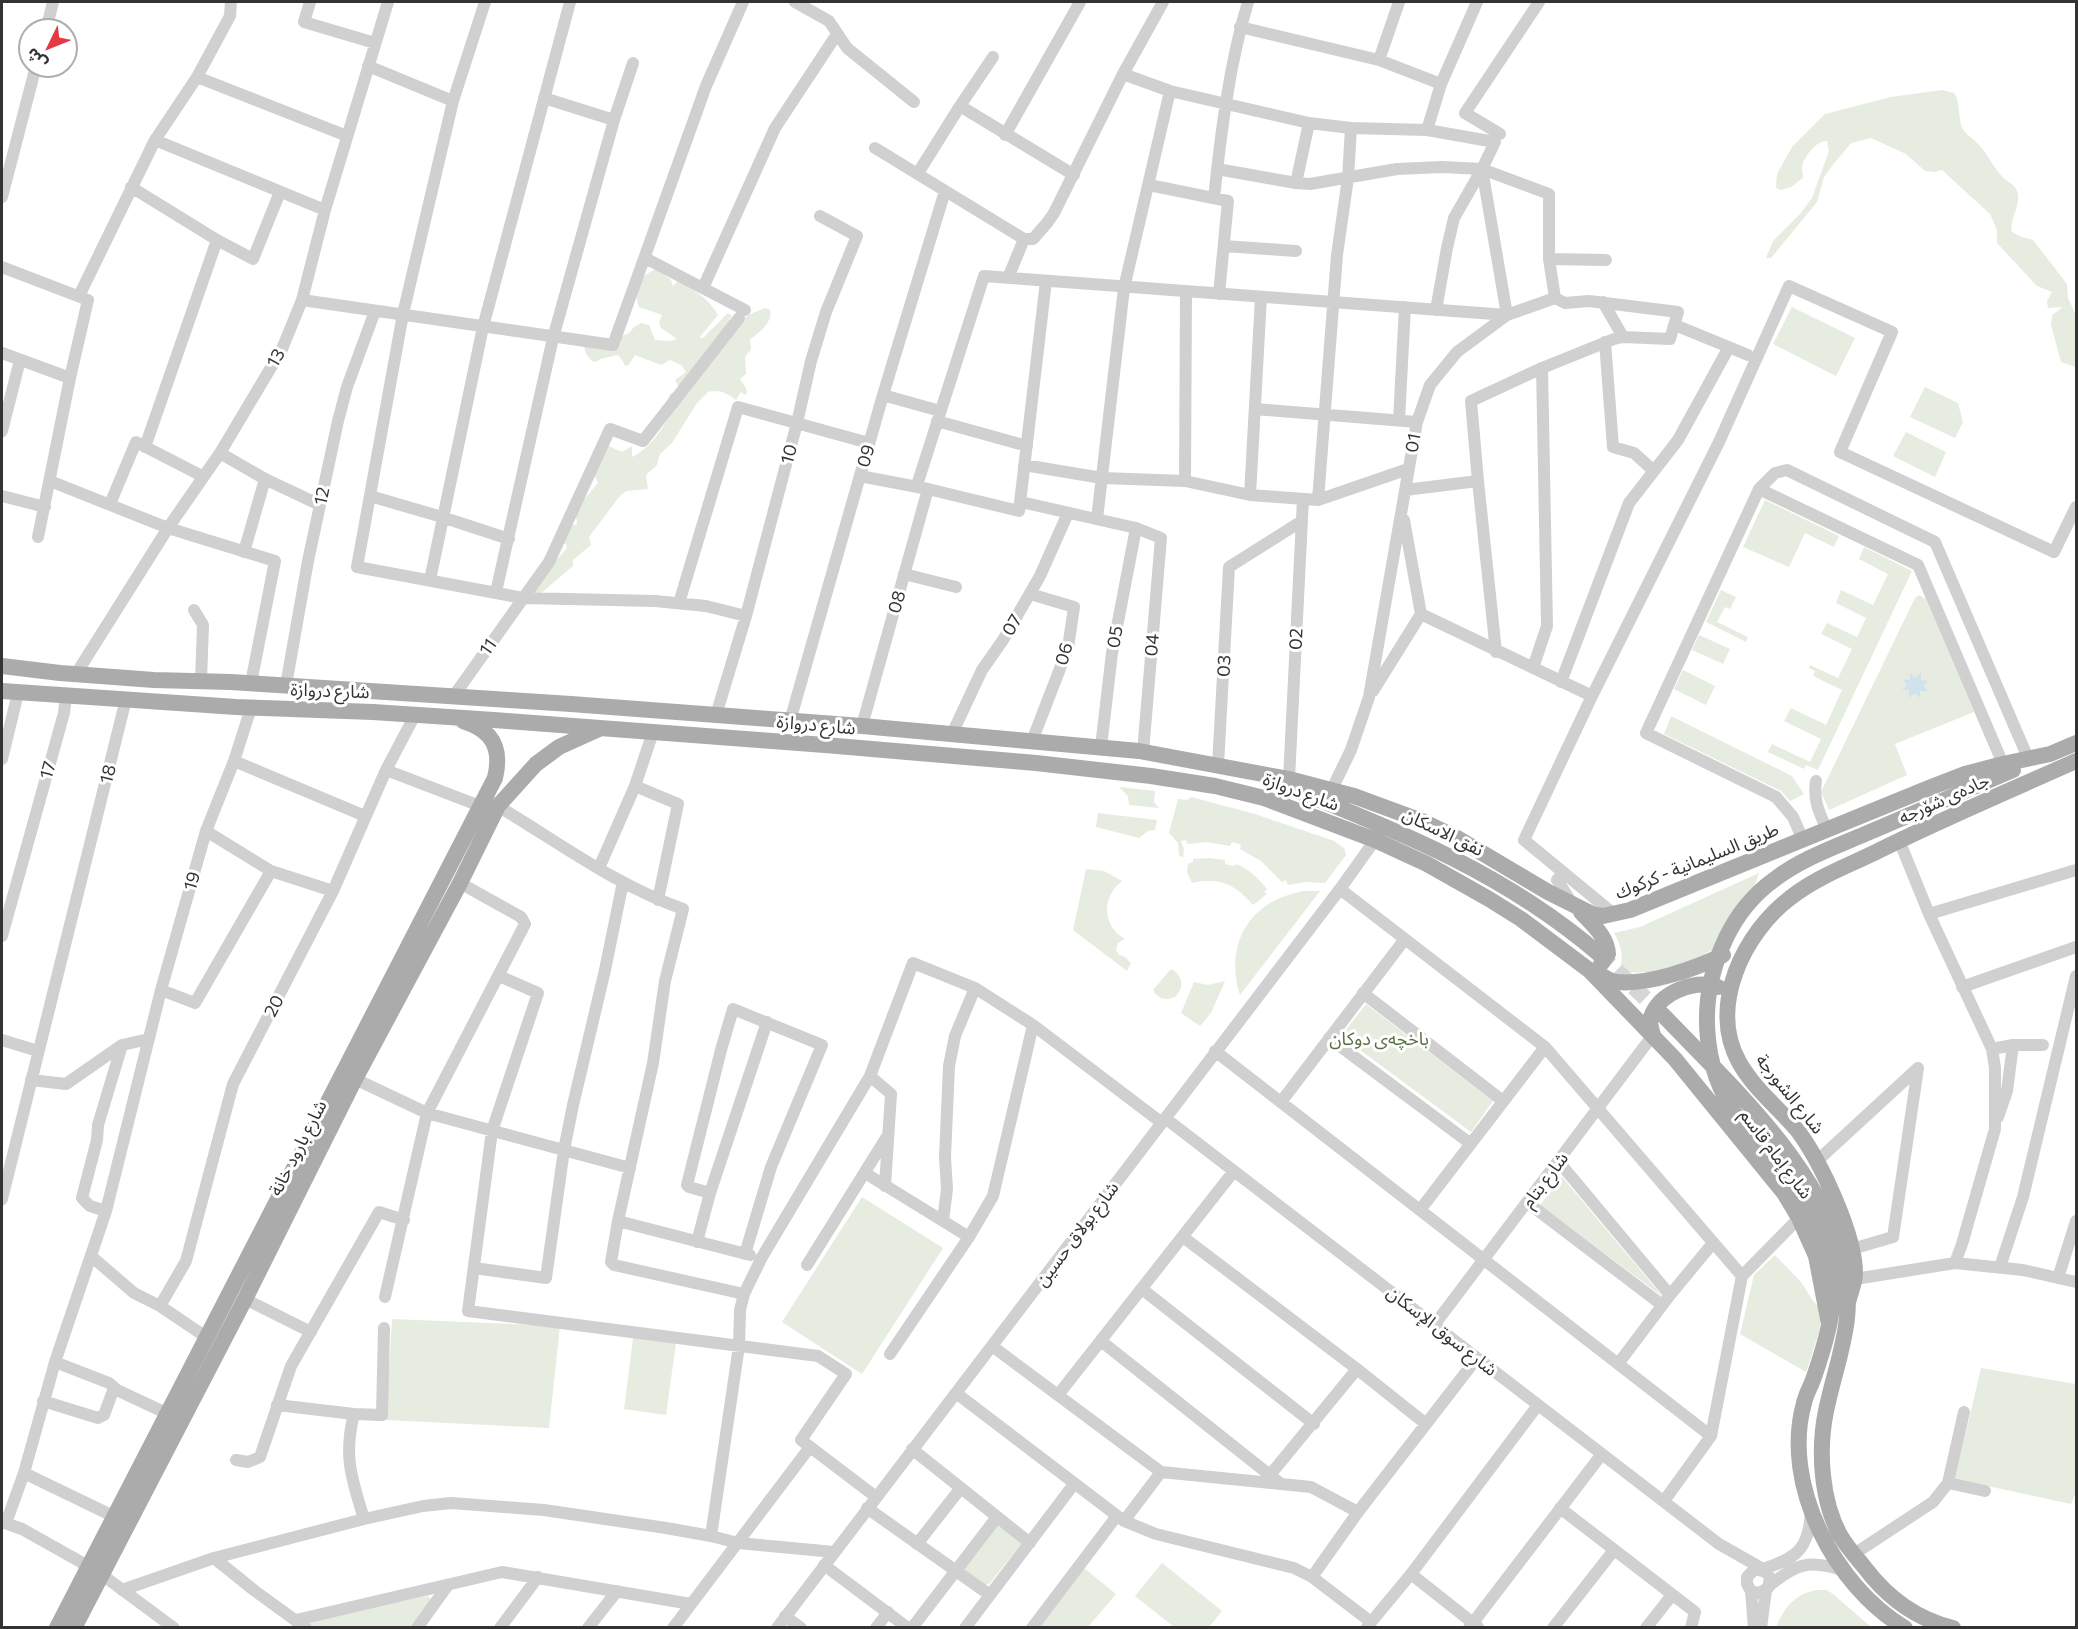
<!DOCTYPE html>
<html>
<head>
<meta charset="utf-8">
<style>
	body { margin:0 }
	#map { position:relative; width:2078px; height:1629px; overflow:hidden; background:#fff; font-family:Commissioner,"Noto Sans Arabic",sans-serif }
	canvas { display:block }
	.frame { position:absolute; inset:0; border:3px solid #333; pointer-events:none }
	.north { position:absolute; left:18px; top:18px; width:60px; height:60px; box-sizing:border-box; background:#fff; border:2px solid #adadad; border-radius:50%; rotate:227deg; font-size:16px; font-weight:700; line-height:24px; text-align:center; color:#333 }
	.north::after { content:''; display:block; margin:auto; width:21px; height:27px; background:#e63946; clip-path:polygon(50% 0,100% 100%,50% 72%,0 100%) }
</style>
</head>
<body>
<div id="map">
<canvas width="2078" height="1629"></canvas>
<div class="frame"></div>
<div class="north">ش</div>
</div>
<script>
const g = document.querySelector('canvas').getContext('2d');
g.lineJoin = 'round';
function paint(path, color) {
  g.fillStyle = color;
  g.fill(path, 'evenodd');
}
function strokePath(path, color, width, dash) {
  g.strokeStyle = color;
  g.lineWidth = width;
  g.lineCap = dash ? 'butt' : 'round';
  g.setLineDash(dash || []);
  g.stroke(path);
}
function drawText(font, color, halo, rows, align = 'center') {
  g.font = font + ' Commissioner,"Noto Sans Arabic",sans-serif';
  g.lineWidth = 6;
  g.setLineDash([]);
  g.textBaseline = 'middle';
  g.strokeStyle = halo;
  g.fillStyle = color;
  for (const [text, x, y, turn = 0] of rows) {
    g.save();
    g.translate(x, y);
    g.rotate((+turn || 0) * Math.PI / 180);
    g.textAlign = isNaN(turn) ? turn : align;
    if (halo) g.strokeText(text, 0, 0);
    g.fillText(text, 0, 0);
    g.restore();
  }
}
paint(new Path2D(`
	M1942,90L1954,93C1962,104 1956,120 1965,132C1969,137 1975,140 1979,145C1988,154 1992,166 2001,175C2006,182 2014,183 2017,191C2022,205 2009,218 2012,232L2019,236L2033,240L2067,284L2068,298L2076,315V367L2061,362L2051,325L2052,315L2063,307L2048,308L2047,301L2052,292L2037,286L1997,243V230L1990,214L1942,170L1935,172L1925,171L1906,154L1871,138L1851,143L1832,166L1824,177L1817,202L1771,258H1766L1773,241L1800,214L1812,198L1829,151L1827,141C1816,141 1807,154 1803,163C1801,168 1803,173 1803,178L1791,187L1781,190L1776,188L1777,174L1792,147L1825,114L1891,97Z
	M657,269L671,280L673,286L678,281C696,291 708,298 718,315L699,338H703L728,313L732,316L729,319L732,322H742L748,315L765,308L770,310C773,323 759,332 750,340L751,349L745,357L746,374L740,379L746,388L747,393L745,395L741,392L736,400C728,394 720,389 708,392L697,403L672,443L660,454L657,465L646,475L648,489L626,491L619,497L589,537L591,545L573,560V566L540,594L535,593L534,590L542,576L567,548L566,544L559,542L558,526L565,528L577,524L575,510L598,483L595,476L604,444L622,452L632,446V457C653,447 666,423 677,403L669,398V395L674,392L680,396L679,387L675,380L686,372L681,365L670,360L661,365L635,355L628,366L624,365V363L618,355L600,359L596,362L592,361L586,354L584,346L609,342L629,333L634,327L641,323L649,325L655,340L670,341L677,339L661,328L659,322L662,315L639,307C633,291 640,274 657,269Z
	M1792,307L1855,338L1836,376L1773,344Z
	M1925,387L1958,403L1963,422L1955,438L1910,417Z
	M1906,432L1946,452L1935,477L1893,456Z
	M1765,500L1839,536L1834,547L1805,533L1789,567L1743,547Z
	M1864,547L1912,571L1818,770L1806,765L1804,769L1768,752L1772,744L1810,762L1821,739L1784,721L1791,708L1826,725L1842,690L1813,676L1815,671L1809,668L1810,665L1838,678L1852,649L1821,634L1827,623L1857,637L1866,618L1836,603L1841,590L1873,605L1888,574L1859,559Z
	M1721,590L1736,597L1730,609L1725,607L1717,622L1748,637L1746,642L1706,622Z
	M1919,595L1926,599L1974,712L1895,744L1907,775L1829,810L1821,792L1915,598Z
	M1699,635L1730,649L1723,664L1692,650Z
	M1683,670L1715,686L1706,705L1674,689Z
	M1671,716L1792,776L1804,794L1790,801L1781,791L1664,734Z
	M1119,787L1155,791L1154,802L1159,808L1129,805L1128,796Z
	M1191,797L1255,814L1334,841L1344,848L1346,855L1325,883L1306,882L1288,885L1286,880L1282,882L1261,861L1240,849L1241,845L1232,842L1230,846L1206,842L1188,844L1186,840L1181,841L1184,849L1183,858L1179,855L1178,843L1169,833L1178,799L1187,800Z
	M1098,813L1157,820L1155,830L1148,831L1139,838L1096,827Z
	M1209,858L1225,860V864L1234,866L1236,864C1249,869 1258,878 1267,889L1264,892L1267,894L1253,905C1236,885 1220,876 1192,883L1187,872L1188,864L1193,862V859Z
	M1086,869L1104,871L1122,881C1101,897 1102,926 1125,939L1118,943L1116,950L1119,955L1125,957L1131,963L1127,971L1073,930Z
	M1759,873L1752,893L1714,949L1693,960L1671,968L1648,972L1619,973C1624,958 1622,946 1614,933L1640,927Z
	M1304,891H1320L1240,995C1224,942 1251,900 1304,891Z
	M1171,969C1183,975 1185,988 1175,997C1165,1001 1158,999 1153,990Z
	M1225,981L1211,1013L1200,1026L1181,1013L1194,982L1208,985Z
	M1366,1004L1493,1101L1471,1132L1341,1036Z
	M1562,1177L1663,1297L1540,1205Z
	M862,1197L943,1248L862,1374L782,1322Z
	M1775,1255L1801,1282L1813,1301L1821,1309L1820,1329L1806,1372L1740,1334L1754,1275Z
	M392,1319L560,1326L549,1428L386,1420Z
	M633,1338L676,1343L666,1415L624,1409Z
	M1981,1368L2076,1384V1492L2071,1504L1955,1479Z
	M998,1525L1022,1543L989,1584L982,1586L962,1571Z
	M1162,1563L1222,1611L1209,1627H1174L1135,1596Z
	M1084,1568L1116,1594L1088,1627L1037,1628Z
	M1816,1590H1827L1833,1594L1871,1627H1776C1785,1607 1794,1595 1816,1590Z
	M428,1596L431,1599L411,1627H311L304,1621Z`), '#e6ecdf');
paint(new Path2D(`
	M1910,673L1915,678L1921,673V680L1928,681L1923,686L1928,691H1920V698L1915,693L1909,698V690H1902L1907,685L1902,679L1910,680Z`), '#cfe2ee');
strokePath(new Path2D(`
	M1599,954L1663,1015`), '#d6d6d6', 16, [16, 8]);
strokePath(new Path2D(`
	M310,2L304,22L375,43
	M485,2L453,101L403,314L357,567L523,598L655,601L706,606L746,616
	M795,2L829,21L847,48L914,102
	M1240,27L1379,60L1441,84
	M46,30L53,2
	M1379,60L1399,2
	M368,66L453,101
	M1123,74L1170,91L1309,123L1351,128L1427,130L1495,142L1482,169L1454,218L1447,248L1436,310
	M197,77L347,136
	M544,98L614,120
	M960,106L1074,175
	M1427,130L1441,84L1477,2
	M1500,134L1465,113L1539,2
	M1005,135L1080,2
	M155,140L325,210
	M875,148L1024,239H1033L1047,223L1054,213L1123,74L1163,2
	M1217,169L1296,183L1310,184L1397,169L1442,167L1482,169L1549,194V259L1555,298
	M918,173L960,106L993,57
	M1296,183L1309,123
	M1149,185L1228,201L1219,294
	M131,187L217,240L253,259L280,192
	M2,197L36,66
	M1214,198C1221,133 1229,65 1248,2
	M1224,246L1296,251
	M645,258L745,310
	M1549,259L1606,260
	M2,267L88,300L70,378L38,537
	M1008,278L1024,239
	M703,288L775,128L837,34
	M79,296L155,140L197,77L230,16L231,2
	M302,300L613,345L706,86L743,2
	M1603,302L1623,337
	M1675,325L1748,355
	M1605,342L1613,447L1634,453L1654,471
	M2,353L70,378
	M883,395L940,411
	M1255,409L1417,422
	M1399,420L1405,307
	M937,421L1027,446
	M2,431L20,360
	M145,447L217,240
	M220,453L265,479L320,505
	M1024,465L1102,478L1185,481L1250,495L1318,500L1408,469
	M860,476L928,489L862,726
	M50,481L168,528L275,561L251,683
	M1185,481L1186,291
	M917,485L984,276L1507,315L1482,169
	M928,489L1019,511L1046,281
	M1759,489L1918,565L2003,764
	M1405,490L1478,481
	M1250,495L1261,297
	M2,496L45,507
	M370,496L442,517L509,539
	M1318,500L1337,255L1348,178L1351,128
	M1021,502L1136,528L1161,538L1143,752
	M110,504L136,442L202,476
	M1097,519L1124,288L1170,91
	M244,552L265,479
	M904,574L956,587
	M430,580L483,327L570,2
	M496,592L553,338L614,120L633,63
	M1030,594L1074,607L1068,648L1032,741
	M679,603L738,407L869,443
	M194,610L203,625L201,681
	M1421,614L1592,696
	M1533,668L1547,626L1542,368
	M76,674L168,528L220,453L282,349L302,300L325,210L388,2
	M1561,682L1629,503L1678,440L1729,347
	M286,685L308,561L338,421L347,387L375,311
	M1373,691L1421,614L1404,520
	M453,697L549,562L610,429L643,441L739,318
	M716,715L746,616L797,423L811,361L826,312L857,236L820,216
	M790,721L883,395L945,191
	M952,734L982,670L1003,640L1040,576L1068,513
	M1101,747L1112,653L1136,528
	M2,759L18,693
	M234,761L365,816
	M1218,765L1229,567L1302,521
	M386,770L480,806
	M1289,779L1303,499
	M1816,781C1813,800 1819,812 1827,830
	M635,786L653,732
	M1332,789L1351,750L1369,697L1417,422L1430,385L1457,352L1507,315L1555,298L1565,303L1589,301L1678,312L1670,339L1623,337L1614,339L1542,368L1471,401L1478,481L1496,652
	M491,802C554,839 614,885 683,909L665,981L653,1063L618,1221L611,1262L614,1265L744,1294
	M206,831L271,871L333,891
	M1803,840L1793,817L1776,797L1646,733L1759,489L1775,473L1787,470L1935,542L2028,758
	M1899,840L1929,914L1992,1049L1995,1068V1129L1962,1244L1955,1263
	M599,868L635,786L678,804L658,900
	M1563,872L1557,880L1572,903
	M1340,889L1545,1047L1742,1276
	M1929,914L2076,870
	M1615,915L1524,840L1592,696L1719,442L1789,286L1892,332L1840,452L2054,552L2076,507
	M2,936L64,713L66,695
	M499,976L538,993L492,1131L468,1311L818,1356L846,1374L801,1440L876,1497
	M1962,987L2076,947
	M161,990L195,1003L271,871
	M1363,993L1503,1101
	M1329,1038L1471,1144
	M2,1040L38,1051
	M1992,1049L2013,1045H2043
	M1215,1051L1711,1436
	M870,1076L891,1094L885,1186
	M355,1079L427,1113L630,1168
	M31,1080L66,1084L122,1045L149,1039
	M1281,1102L1405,939
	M1998,1117L2007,1091L2013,1045
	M1165,1118L1719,1544L1763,1569C1797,1558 1809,1549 1811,1511
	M1817,1161L1918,1068
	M1559,1162L1670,1295
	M865,1173L969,1237
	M710,1193L689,1187L687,1185L721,1050L733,1009L822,1045L771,1167L745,1254
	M2,1199L126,699
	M1528,1203L1662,1305
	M1420,1210L1545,1047
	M106,1211L90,1206L82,1198L97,1140L98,1125L122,1045
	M618,1221L750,1255
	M943,1221L947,1189L945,1157L949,1066L955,1036L975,988
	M1183,1237L1357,1369L1426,1424
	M697,1242L710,1193L767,1022
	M1852,1249L1893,1237L1918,1068
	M91,1256L134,1293L160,1306L206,1337
	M807,1265L888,1135
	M2000,1267L2023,1197L2076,976
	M474,1268L546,1278L564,1150L573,1105L605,970L623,882
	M2058,1278L2076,1221
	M1855,1279L1955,1263L2023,1270L2076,1282
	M1142,1289L1314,1424
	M385,1297L427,1113L525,924L521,917L460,883
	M245,1299L311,1332
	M160,1306L186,1261L233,1084L333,891L386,770L415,715
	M1435,1324L1653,1035
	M1101,1341L1281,1484
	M992,1346L1161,1472L1311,1487L1358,1512
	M890,1354L969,1237L993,1196L1033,1025
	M55,1362L109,1383L117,1390L168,1414
	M1618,1364L1670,1295L1713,1243
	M956,1393L1124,1521L1156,1534L1294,1568L1312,1577L1371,1622
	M1058,1395L1234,1171
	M43,1401L98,1418L104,1415L114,1388
	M277,1405L354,1414L382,1415L384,1328
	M354,1414C343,1457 352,1479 364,1519
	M912,1449L1030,1543
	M236,1460L248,1462L260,1457L291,1366L379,1212L404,1220
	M24,1473L113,1516
	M1270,1475L1357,1369
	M1948,1483L1985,1491
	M1664,1501L1711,1436L1742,1276L1799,1218
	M867,1508L990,1595
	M1560,1508L1695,1612L1691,1628
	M1124,1521L1161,1472
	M2,1522L22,1529L88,1566
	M6,1523L24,1473L55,1362L106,1211L161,990L206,831L234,761L251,708
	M711,1536L739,1346L740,1310L744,1294L762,1257L870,1076L913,963L975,988L1033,1025L1162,1123
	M917,1544L960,1489
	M1854,1554L1933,1502L1948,1483L1964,1412
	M214,1558L255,1591L306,1628
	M824,1565L908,1628
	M101,1574L174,1628
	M1411,1574L1478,1627
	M1312,1577L1358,1512L1477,1358
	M1769,1586C1797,1563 1810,1559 1845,1571
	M122,1590L214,1558L364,1519L423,1506L451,1503L544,1510L666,1528L711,1536L738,1543L834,1552
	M1751,1591L1759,1593L1768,1588L1770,1578L1766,1572L1755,1569L1747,1577V1584L1751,1591L1754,1628
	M785,1616L801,1628
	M296,1620L502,1572L691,1604
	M1367,1627L1411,1574L1538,1405
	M417,1628L448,1585
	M500,1628L538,1577
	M588,1628L617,1591
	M673,1628L810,1447
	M777,1628L1340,889L1375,840
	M876,1628L888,1612
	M912,1628L997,1517
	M965,1628L1074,1484
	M1032,1628L1116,1517
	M1469,1628L1602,1454
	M1553,1628L1614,1550
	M1646,1628L1672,1595
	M1761,1628L1766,1590`), '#d0d0d0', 12);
strokePath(new Path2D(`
	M2,666L60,673L154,680L231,682L571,704L862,726L1139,751L1289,779L1354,796L1422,821L1457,838L1548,892L1592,914L1603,916L1630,910L1929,788L1965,774L2003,764L2050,754L2076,743
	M2,691L236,707L373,712L494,720L825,745L1036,763L1151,776L1215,786L1264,798L1375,840L1427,864L1489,899L1521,919L1589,970L1675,1059L1784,1193L1799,1218L1816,1256L1829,1324
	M1290,788C1402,832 1507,875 1599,954
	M1581,912C1592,924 1607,936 1608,954L1601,964
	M1596,972C1602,976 1609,981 1617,982C1648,985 1695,969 1723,955
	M1663,1015C1729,1084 1815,1161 1842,1256C1858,1317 1838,1354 1826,1411C1818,1450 1821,1500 1840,1535C1847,1547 1856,1557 1865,1568C1887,1597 1916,1619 1953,1628
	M1653,1035C1651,1029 1649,1023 1651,1017C1660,992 1695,979 1718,987
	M1849,1299C1851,1291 1855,1282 1855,1273C1855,1235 1821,1162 1798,1131C1779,1108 1754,1089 1739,1062C1708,1006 1744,933 1790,898C1815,878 1845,867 1874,853C1940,820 2009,791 2076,761
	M57,1628L495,778C502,749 493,730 463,721
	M74,1628L245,1299L355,1079L460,883L498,806L536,764L559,747L599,729
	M1905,1628C1835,1586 1781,1485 1804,1403C1806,1394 1811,1386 1814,1377C1826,1342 1839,1300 1831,1262C1822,1222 1793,1184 1767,1152C1758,1140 1747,1130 1738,1118C1700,1066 1698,996 1726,938C1737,915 1754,894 1775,879C1801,859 1835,847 1865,834C1915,813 1964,791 2013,770`), '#ababab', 16);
drawText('18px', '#333', '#fff', [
	["13",276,358,-61],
	["01",1413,443,-80],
	["10",789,454,-75],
	["09",866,456,-74],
	["12",322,496,-78],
	["08",897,602,-74],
	["07",1012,625,-59],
	["05",1115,637,-80],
	["02",1296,639,-87],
	["04",1152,645,-85],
	["11",488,647,-55],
	["06",1064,654,-73],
	["03",1224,666,-87],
	["شارع دروازة",330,691,2],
	["شارع دروازة",816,725,5],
	["17",48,770,-74],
	["18",108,774,-76],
	["شارع دروازة",1301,792,20],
	["جادەی شۆرجە",1944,799,-24],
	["نفق الاسكان",1443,832,26],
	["طريق السليمانية - كركوك",1697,861,-22],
	["19",192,881,-74],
	["20",274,1006,-63],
	["شارع الشورجة",1790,1094,51],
	["شارع بارود خانة",298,1148,-63],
	["شارع إمام قاسم",1776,1154,53],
	["شارع بتام",1545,1180,-53],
	["شارع بولاق حسين",1077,1234,-53],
	["شارع سوق الإسكان",1442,1331,38]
]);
drawText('18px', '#56703f', '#fff', [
	["باخچەی دوکان",1379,1039]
]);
</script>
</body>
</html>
